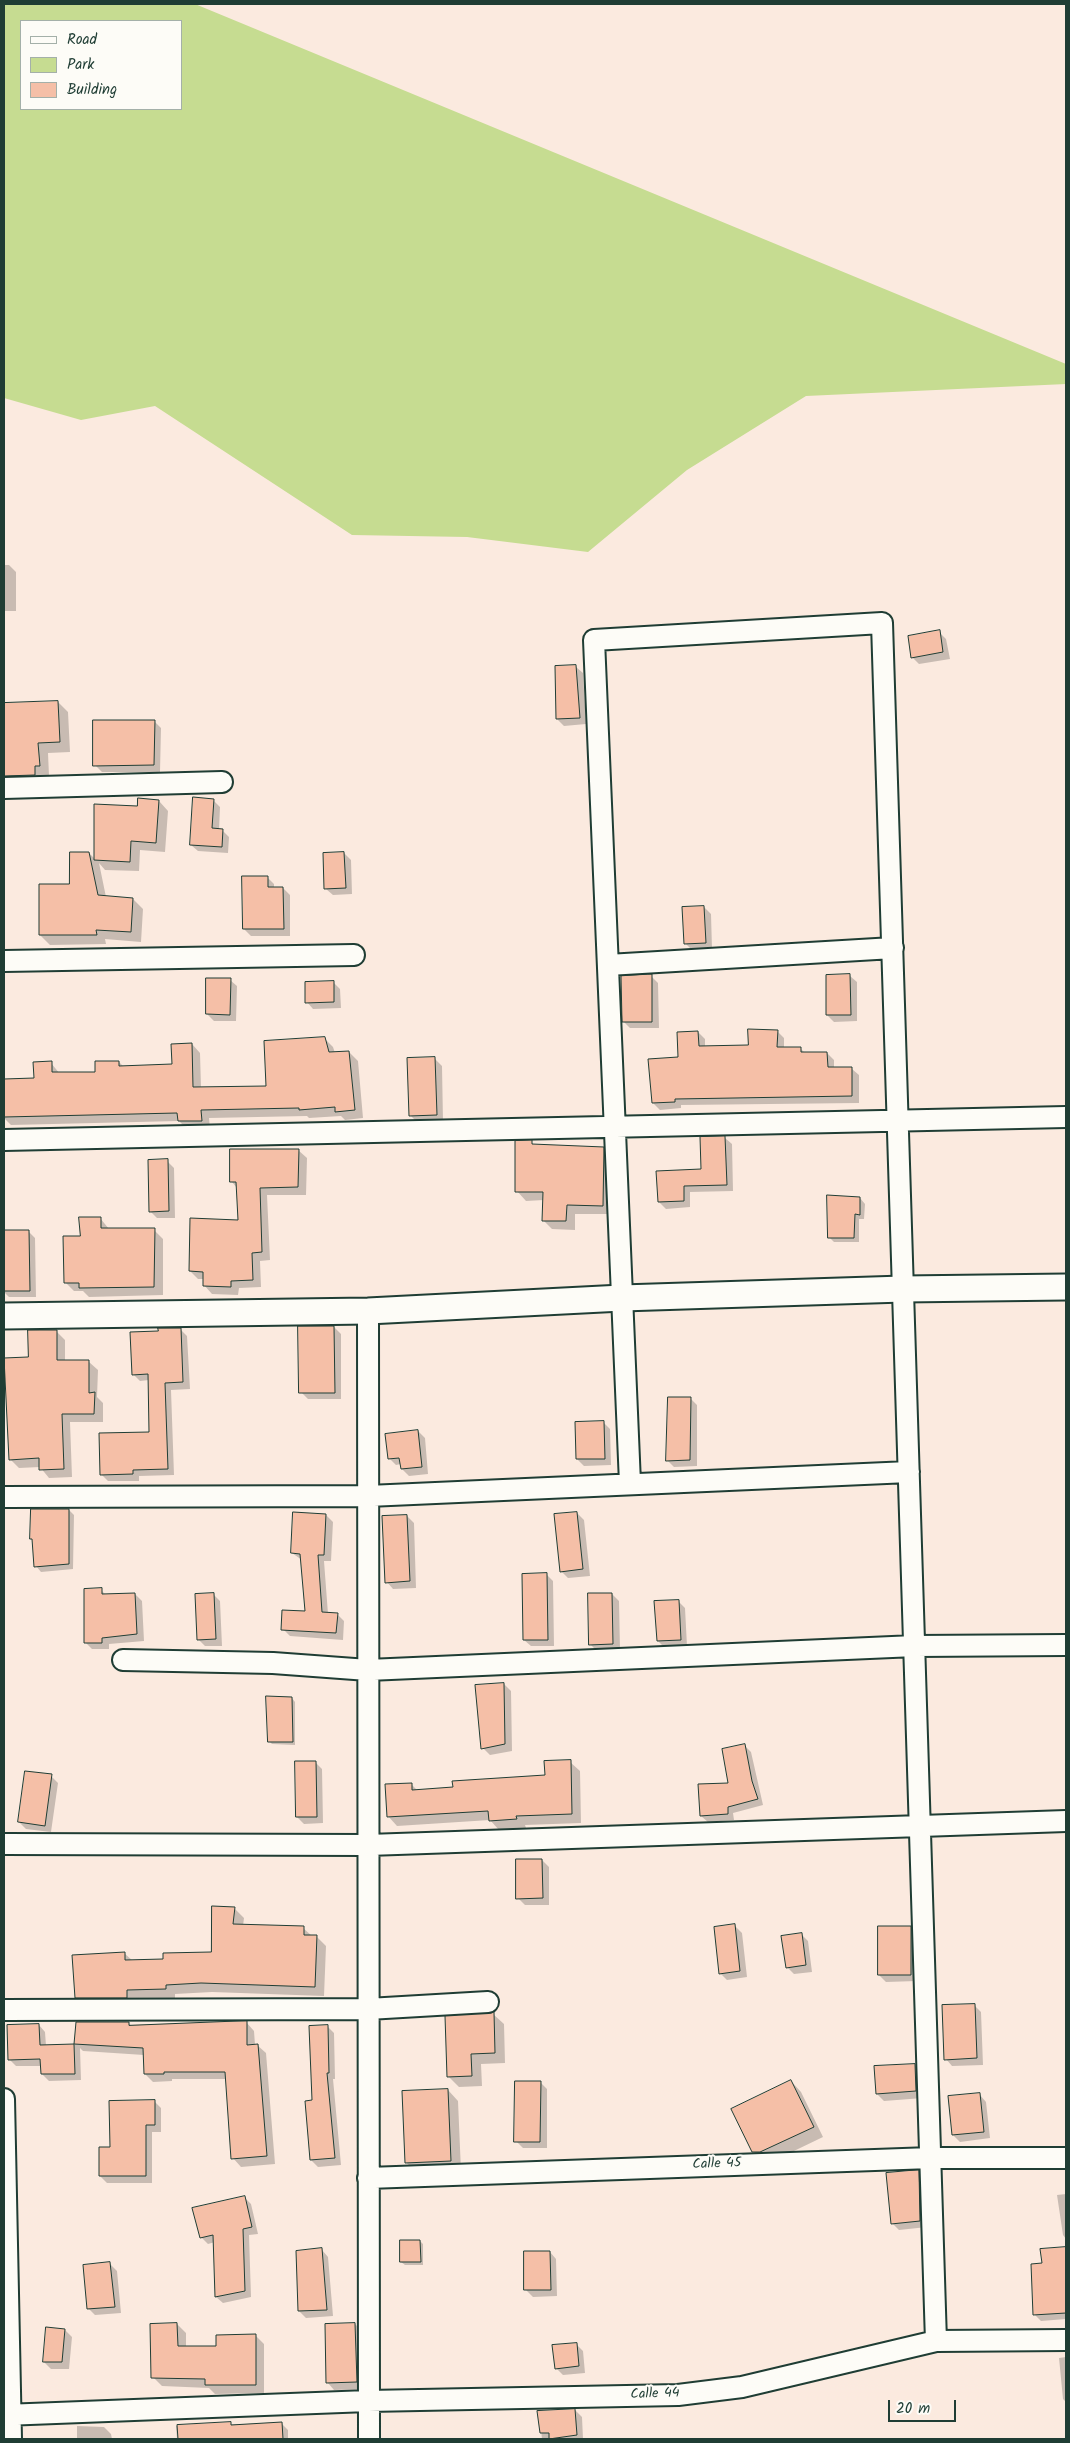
<!DOCTYPE html>
<html>
<head>
<meta charset="utf-8">
<style>
	body { margin:0 }
	#map { position:relative; width:1070px; height:2443px; overflow:hidden; background:#fbeadf; font-family:Kalam,sans-serif }
	canvas { display:block }
	.frame { position:absolute; inset:0; border:5px solid #1f3d34; pointer-events:none }
	.legend { position:absolute; left:20px; top:20px; width:162px; height:90px; box-sizing:border-box; background:#fdfcf7; border:1px solid #a4b0a9; margin:0; padding:6px 9px; list-style:none; font-size:15px; color:#1f3d34 }
	.legend li { display:flex; align-items:center; gap:10px; height:25px }
	.legend b { width:25px; border:1px solid #a4b0a9 }
	.scale { position:absolute; left:888px; top:2400px; width:68px; height:22px; box-sizing:border-box; border:2px solid #1f3d34; border-top:0; padding-left:6px; font-size:15px; line-height:18px; white-space:nowrap; color:#1f3d34; -webkit-text-stroke:4px #fdfcf7; paint-order:stroke }
</style>
</head>
<body>
<div id="map">
<canvas width="1070" height="2443"></canvas>
<div class="frame"></div>
<ul class="legend">
<li><b style="height:6px;background:#fdfcf7"></b>Road</li>
<li><b style="height:14px;background:#c6dc91"></b>Park</li>
<li><b style="height:14px;background:#f5bfa7"></b>Building</li>
</ul>
<div class="scale">20 m</div>
</div>
<script>
const g = document.querySelector('canvas').getContext('2d');
g.lineJoin = 'round';
function paint(path, color) {
  g.fillStyle = color;
  g.fill(path, 'evenodd');
}
function strokePath(path, color, width, dash) {
  g.strokeStyle = color;
  g.lineWidth = width;
  g.lineCap = dash ? 'butt' : 'round';
  g.setLineDash(dash || []);
  g.stroke(path);
}
function drawText(font, color, halo, rows, align = 'center') {
  g.font = font + ' Kalam,sans-serif';
  g.lineWidth = 4;
  g.setLineDash([]);
  g.textBaseline = 'middle';
  g.strokeStyle = halo;
  g.fillStyle = color;
  for (const [text, x, y, turn = 0] of rows) {
    g.save();
    g.translate(x, y);
    g.rotate((+turn || 0) * Math.PI / 180);
    g.textAlign = isNaN(turn) ? turn : align;
    if (halo) g.strokeText(text, 0, 0);
    g.fillText(text, 0, 0);
    g.restore();
  }
}
paint(new Path2D(`
	M4,4H195L1066,364V384L806,396L687,470L588,552L467,537L352,535L155,406L81,420L4,398ZM21,21H181V109H21Z`), '#c6dc91');
paint(new Path2D(`
	M4,565H9L16,572V611H4Z
	M939,632L946,639L950,659L919,664L912,657Z
	M576,667L583,673L586,724L564,726L557,719Z
	M58,702L68,712L70,752L48,753L49,776H45V785L4,782V704Z
	M154,721L161,728L160,772H102L95,765Z
	M213,800L220,807L219,830H222L229,837L228,853L198,851L191,845Z
	M159,801L168,811L165,852L140,850L139,871L105,870L99,863L106,897L133,899L143,909L141,942L105,939L106,944L50,945L40,935L89,853L96,860L138,807Z
	M344,853L351,860L352,894L333,895L326,889Z
	M267,877L274,884V888H283L290,895V936H251L244,929Z
	M704,907L711,914L712,949L692,950L685,943Z
	M651,976L658,983L659,1028H630L623,1021Z
	M850,976L857,982V1021L834,1022L827,1015Z
	M230,980L237,986L236,1021H214L207,1014Z
	M333,982L340,989L341,1008L313,1009L307,1002Z
	M777,1031L784,1038V1048H800L806,1054L827,1053L834,1060V1069H852L859,1075V1103L681,1105V1108L660,1110L653,1103L679,1058L698,1032L705,1039V1048L749,1047Z
	M325,1039L333,1047L335,1053L349,1052L358,1061L363,1118L345,1120L341,1116L309,1118L307,1116L209,1118L210,1129H187L179,1121L11,1125L4,1118V1080L35,1079L51,1063L60,1074L97,1073L119,1062L124,1067L173,1066L192,1044L200,1053L201,1088L268,1087Z
	M435,1059L442,1066L443,1122H417L410,1115Z
	M725,1138L732,1144L733,1191L690,1192V1207L666,1209L659,1202L702,1170Z
	M531,1142L535,1146L603,1148L612,1157V1214H575V1230L552,1229L543,1220L544,1200L526,1201L517,1191Z
	M298,1150L307,1158L306,1195H267L270,1260L260,1261L261,1287L239,1288L238,1295L212,1294L204,1285V1279H198L190,1271L239,1221L237,1188L232,1182Z
	M167,1161L174,1168L175,1218H157L150,1211Z
	M860,1198L865,1204L864,1219H859V1242H834L829,1237Z
	M100,1218L109,1229L154,1230L163,1239V1295L89,1297L83,1291H74L65,1282L81,1237Z
	M28,1231L35,1238L36,1297H9L4,1292V1232Z
	M334,1327L341,1334V1399H308L301,1392Z
	M180,1329L187,1336L190,1389L171,1390L174,1475L139,1476V1481H108L101,1474L151,1433L149,1380L140,1381L133,1374Z
	M56,1331L65,1340V1361L89,1362L98,1370L97,1397L103,1403V1422H70L72,1477L49,1478L40,1467L19,1468L10,1459L29,1359Z
	M690,1398L697,1405V1466L674,1467L667,1460V1438H669Z
	M603,1422L610,1429L611,1465L584,1466L577,1459Z
	M418,1431L425,1438L428,1474L409,1476L402,1469L401,1464L396,1465L389,1458Z
	M69,1510L74,1515L73,1569L41,1572L36,1566L34,1541L31,1538Z
	M577,1513L584,1520L590,1576L568,1578L561,1571Z
	M326,1515L333,1522L331,1561H324L328,1614H337L344,1621L343,1640L290,1636L283,1629L306,1612L302,1560L292,1553Z
	M407,1516L414,1523L416,1588L393,1589L387,1582Z
	M546,1574L553,1581L554,1646H531L524,1640Z
	M101,1590L107,1596L135,1594L142,1601L144,1641L109,1644V1649H92L85,1642Z
	M213,1594L220,1601L222,1646H205L198,1639Z
	M612,1594L619,1601L620,1650L597,1651L590,1644Z
	M678,1601L685,1608L687,1646L665,1648L658,1641Z
	M504,1684L511,1691L512,1751L490,1755L483,1748Z
	M292,1698L295,1702V1745L272,1744L269,1741Z
	M745,1746L751,1752L763,1805L733,1813L734,1820L708,1822L701,1816L729,1784Z
	M315,1762L322,1769L323,1823L304,1824L297,1817Z
	M570,1762L580,1771L581,1823L525,1825L526,1828L499,1830L490,1820L397,1826L388,1816L411,1784L418,1791L454,1788L546,1776Z
	M51,1776L58,1783L51,1832L26,1829L19,1822Z
	M542,1860L549,1867V1905H525L518,1898Z
	M234,1908L244,1918L243,1926L303,1928L312,1936H316L326,1946L324,1996L212,1992L175,1994V1999H136V2007H85L76,1997L124,1953L133,1961L165,1960L212,1954Z
	M735,1926L742,1933L747,1977L727,1980L720,1973Z
	M910,1927L917,1934V1981L886,1982L879,1975Z
	M801,1934L808,1941L812,1972L794,1974L787,1967Z
	M975,2006L981,2012L983,2065L952,2066L946,2059Z
	M493,2014L504,2024L505,2063L481,2064L482,2086L459,2087L449,2077Z
	M246,2022L254,2031L255,2045H257L266,2053L275,2164L241,2167L233,2158L226,2079H172V2081L153,2082L145,2074L144,2055L83,2051L80,2048L81,2080L49,2081L42,2074V2066H16L9,2059L39,2025L45,2032L46,2046L75,2045L76,2027L128,2023L132,2026Z
	M327,2026L334,2033L335,2079H333L341,2165L318,2167L311,2160L313,2102Z
	M915,2065L922,2072L923,2098L884,2101L877,2094Z
	M791,2081L801,2092L823,2137L771,2162H764L754,2152Z
	M540,2082L547,2089V2148H523L516,2141Z
	M448,2090L458,2101L461,2171L416,2173L406,2162Z
	M980,2095L986,2102L990,2138L960,2142L953,2135Z
	M154,2101L161,2108V2132H152V2183H107L100,2176L112,2149Z
	M918,2172L925,2178L927,2227L899,2230L892,2223Z
	M1066,2194V2239L1063,2235L1057,2195Z
	M244,2197L251,2204L258,2234L249,2235L251,2297L223,2303L216,2297L215,2242L208,2244L201,2237Z
	M420,2241L423,2244V2265H405L401,2262Z
	M1066,2248V2319L1041,2321L1035,2315L1043,2264L1042,2250Z
	M322,2250L328,2257L333,2316L306,2318L299,2311Z
	M550,2252L556,2259L557,2296L533,2297L526,2290Z
	M110,2264L117,2271L121,2313L95,2315L88,2308Z
	M177,2324L186,2333V2347H218L255,2335L264,2344V2393L215,2394L209,2388L162,2386L153,2377Z
	M355,2324L362,2331L363,2389L334,2390L328,2383Z
	M65,2330L72,2337L69,2369H51L44,2362Z
	M576,2344L583,2351L585,2373L563,2375L556,2368Z
	M1066,2357V2402L1063,2399L1059,2358Z
	M575,2410L582,2417L583,2439H542L539,2412Z
	M281,2423L288,2430V2439H177L176,2426Z
	M77,2426L104,2427L111,2434L112,2439H77Z`), '#0003');
const building = new Path2D(`
	M940,630L943,652L911,658L908,636Z
	M576,665L580,718L556,719L555,666Z
	M58,701L60,742L38,743L40,766H35V775L4,776V703Z
	M93,720H155L154,765L93,766Z
	M193,797L214,799L212,828L223,829L222,847L190,845Z
	M138,798L159,800L156,843L131,841L130,862L94,860V804L137,806Z
	M70,852H89L98,895L133,898L131,932L96,930L97,935H39V884H69Z
	M344,852L346,888L324,889L323,853Z
	M242,876H268V887H283L284,929H243Z
	M704,906L706,943L684,944L682,907Z
	M648,974H652V1022H622L621,976Z
	M850,974L851,1015H826V975Z
	M206,978H231L230,1015L206,1014Z
	M334,981V1002L305,1003V982Z
	M748,1029L778,1030L777,1047H801V1052H827L828,1067H852V1096L675,1099V1102L652,1103L648,1059L678,1057L677,1032L698,1031L699,1046L748,1045Z
	M325,1037L329,1052L349,1051L355,1110L335,1112V1107L299,1110V1108L201,1110L202,1121H178L177,1113L4,1117V1079L34,1078L33,1062L52,1061V1072H95V1061H119V1066L172,1064L171,1044L192,1043L193,1087L266,1086L264,1041Z
	M435,1057L437,1115L409,1116L407,1058Z
	M725,1136L727,1185L684,1186V1201L658,1202L656,1171L701,1169L700,1137Z
	M532,1140V1144L604,1147L603,1206L567,1205L566,1221H542L543,1192H515V1141Z
	M230,1149H299L298,1187L260,1188L262,1252L252,1253L253,1280L231,1281V1287L203,1286V1272L189,1271L190,1218L238,1220L236,1182H230Z
	M168,1159L169,1211L149,1212L148,1160Z
	M827,1195L860,1197V1215L855,1214L854,1238H828Z
	M79,1217H101V1228H155L154,1287L79,1288V1283H64L63,1236H80Z
	M4,1230H29L30,1291H4Z
	M298,1326H334L335,1393H299Z
	M158,1328H181L183,1382L165,1383L168,1469L133,1470V1474L100,1475L99,1433L149,1432L148,1374L132,1375L130,1332L158,1331Z
	M28,1330H57V1360H89V1393L95,1392L94,1414H62L64,1469L39,1470V1458L9,1460L4,1358L28,1357Z
	M668,1397H691L690,1460L666,1461Z
	M604,1421L605,1459H576L575,1422Z
	M418,1430L422,1467L401,1469L399,1458L388,1459L385,1434Z
	M31,1509H69V1564L34,1567L32,1539H30Z
	M293,1512L326,1514L324,1555H318L322,1612L338,1613L336,1633L281,1630L282,1610L305,1611L300,1554L291,1553Z
	M577,1512L583,1569L560,1572L554,1514Z
	M407,1515L410,1581L385,1583L382,1516Z
	M547,1573L548,1640H523L522,1574Z
	M102,1588V1594L135,1593L137,1634L102,1638V1643H84V1589Z
	M214,1593L216,1639L197,1640L195,1594Z
	M588,1593H612L613,1644L589,1645Z
	M679,1600L681,1640L657,1641L654,1601Z
	M504,1683L505,1744L481,1749L475,1685Z
	M266,1696L292,1697L293,1742H268Z
	M745,1744L752,1781L758,1799L728,1807V1814L700,1816L698,1784L728,1783L722,1749Z
	M571,1760L572,1814L516,1816L517,1819L489,1821L488,1811L387,1817L385,1784L412,1783V1790L453,1787L452,1781L545,1775L544,1761Z
	M295,1761H316L317,1817H296Z
	M25,1771L52,1774L45,1826L18,1822Z
	M516,1859H542L543,1898L516,1899Z
	M212,1906L235,1907L233,1924L304,1926V1935H317L315,1987L201,1983L166,1985V1989L127,1990V1998H75L72,1955L125,1952V1960L163,1959V1953L211,1952Z
	M735,1924L740,1971L719,1974L714,1927Z
	M878,1926H911V1975H878Z
	M802,1933L806,1965L786,1968L781,1936Z
	M975,2004L977,2058L944,2060L942,2005Z
	M494,2012L495,2053L471,2054L472,2076L447,2077L445,2016Z
	M247,2021V2045L258,2044L267,2156L231,2159L225,2072H164V2074H144L143,2048L74,2044L76,2022H129V2025Z
	M39,2024L40,2045L74,2044L75,2074H41L40,2059L8,2060L7,2025Z
	M328,2025L329,2073H327L335,2158L310,2160L305,2101L312,2100L309,2026Z
	M915,2064L916,2091L876,2094L874,2066Z
	M791,2080L814,2127L760,2152H752L731,2109Z
	M515,2081H541L540,2142H514Z
	M448,2089L451,2161L405,2163L402,2091Z
	M980,2093L984,2132L952,2135L948,2096Z
	M155,2100V2125H146V2176H99V2147H110L109,2101Z
	M919,2170L920,2221L891,2224L886,2173Z
	M245,2196L252,2227L243,2229L245,2291L215,2297L213,2235L200,2238L192,2208Z
	M400,2240H420L421,2262H400Z
	M1066,2247V2313L1033,2315L1031,2264L1042,2263L1040,2249Z
	M322,2248L327,2310L298,2311L296,2251Z
	M524,2251H550L551,2290H524Z
	M110,2262L115,2307L87,2309L83,2265Z
	M177,2323L178,2346H216V2335L256,2334V2385H205V2379L151,2378L150,2324Z
	M355,2323L357,2382L326,2383L325,2324Z
	M46,2327L65,2329L62,2362H43Z
	M577,2343L579,2366L555,2369L552,2345Z
	M575,2409L577,2435L549,2439V2433H540L537,2411Z
	M231,2422V2425L282,2422L283,2439H178L177,2425Z`);
paint(building, '#f5bfa7');
strokePath(building, '#1f3d34', 1);
const minor = new Path2D(`
	M4,788L222,782
	M4,961L354,955
	M608,965L893,948
	M4,1140L1066,1117
	M368,1311L369,2439
	M630,1483L594,640L882,623L936,2341
	M4,1497L368,1496L909,1472
	M123,1660L273,1663L368,1670L915,1646L1066,1645
	M4,1844L368,1845L1066,1821
	M4,2010L368,2009L488,2002
	M4,2099L11,2439
	M368,2178L931,2158H1066
	M4,2415L368,2401L678,2395L742,2387L936,2341L1066,2340`);
const tertiary = new Path2D(`
	M4,1316L368,1311L622,1298L903,1289L1066,1287`);
strokePath(minor, '#1f3d34', 24);
strokePath(tertiary, '#1f3d34', 29);
strokePath(minor, '#fdfcf7', 20);
strokePath(tertiary, '#fdfcf7', 25);
drawText('14px', '#1f3d34', '#fdfcf7', [
	["Calle 45",717,2165,-2],
	["Calle 44",655,2395,-2]
]);
</script>
</body>
</html>
